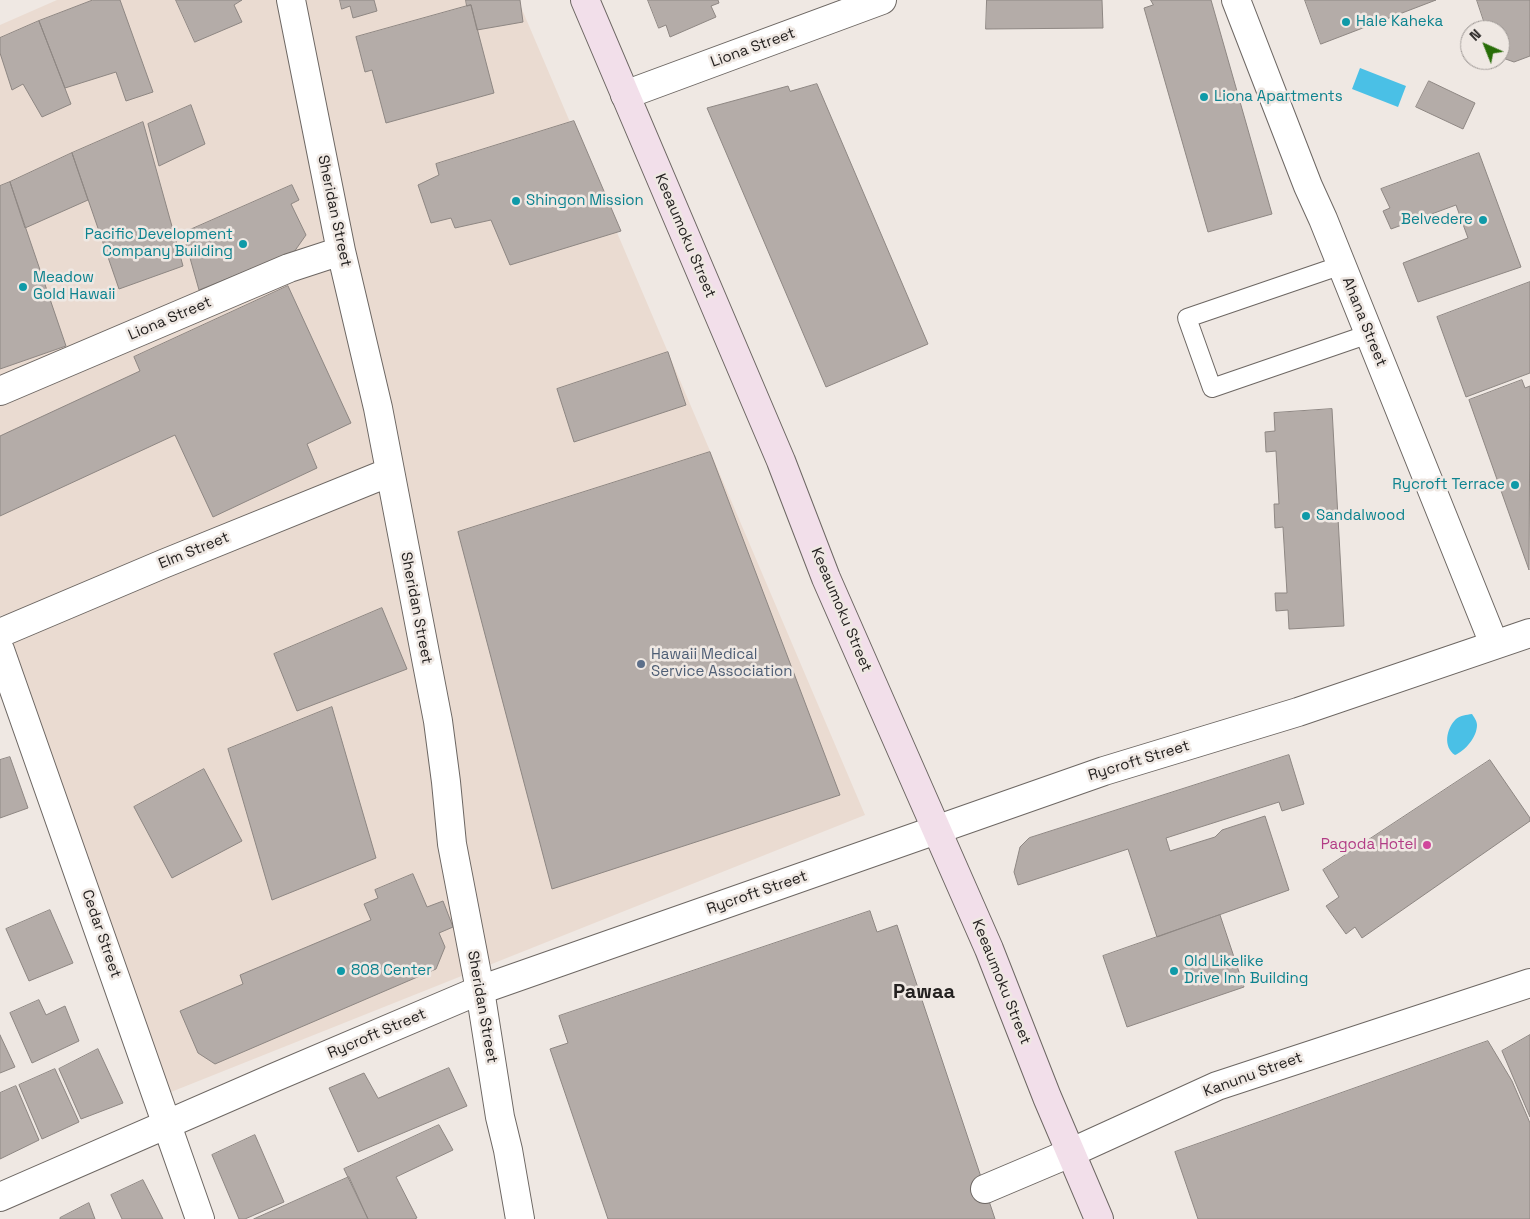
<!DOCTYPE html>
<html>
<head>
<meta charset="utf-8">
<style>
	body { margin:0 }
	#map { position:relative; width:1530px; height:1219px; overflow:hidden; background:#efe8e3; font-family:"Space Grotesk",sans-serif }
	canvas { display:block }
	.north { position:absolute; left:1460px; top:20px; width:50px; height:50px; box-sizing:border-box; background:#efe8e3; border:1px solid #9e9895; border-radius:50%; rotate:316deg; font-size:14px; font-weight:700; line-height:20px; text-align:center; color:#242120 }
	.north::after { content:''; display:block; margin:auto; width:18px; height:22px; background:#286d08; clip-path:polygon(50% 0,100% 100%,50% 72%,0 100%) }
</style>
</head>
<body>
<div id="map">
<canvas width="1530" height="1219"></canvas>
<div class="north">N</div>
</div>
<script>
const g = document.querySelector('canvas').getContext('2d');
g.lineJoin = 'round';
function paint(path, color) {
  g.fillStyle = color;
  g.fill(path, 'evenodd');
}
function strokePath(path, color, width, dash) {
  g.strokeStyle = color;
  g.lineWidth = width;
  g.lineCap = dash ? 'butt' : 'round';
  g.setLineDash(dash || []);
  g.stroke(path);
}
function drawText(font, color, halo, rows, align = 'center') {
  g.font = font + ' "Space Grotesk",sans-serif';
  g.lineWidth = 5;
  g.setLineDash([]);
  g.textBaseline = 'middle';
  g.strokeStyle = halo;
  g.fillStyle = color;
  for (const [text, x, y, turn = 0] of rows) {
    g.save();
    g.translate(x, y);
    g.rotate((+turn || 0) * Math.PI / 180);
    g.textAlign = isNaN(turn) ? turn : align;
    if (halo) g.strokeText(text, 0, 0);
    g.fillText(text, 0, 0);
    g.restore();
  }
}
paint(new Path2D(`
	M57,0H518L865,815L166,1094L3,615L0,616V25Z`), '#eadbd1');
paint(new Path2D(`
	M1360,68L1406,86L1398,107L1352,89Z
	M1472,714C1474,717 1477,721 1477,725C1477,737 1465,751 1455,755C1443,747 1446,729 1456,719C1461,715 1466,715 1472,714Z`), '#4ac0e6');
const building = new Path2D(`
	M93,0H120L153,92L126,101L116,72L65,88L39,21Z
	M176,0H242L234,5L242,22L195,42Z
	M340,0H374L377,11L353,18L350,6L342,9Z
	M466,0H520L523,22L477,30L471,5L467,6Z
	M648,0H718L719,3L711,6L716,17L670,37L666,25L659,28Z
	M987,0H1102L1103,28L986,29Z
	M1151,0H1211L1272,214L1208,232L1144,8L1153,5Z
	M1305,0H1436L1321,44Z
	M1477,0H1530V56L1514,62L1500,57V30H1487Z
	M471,5L494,93L386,123L372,70L365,72L356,37Z
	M39,21L71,104L42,117L23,84L12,90L0,53V38Z
	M1429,81L1475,103L1463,129L1416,107Z
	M817,84L928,344L826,387L707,108L788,86L790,91Z
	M191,105L205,144L159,166L148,124Z
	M574,121L621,231L510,265L491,220L455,228L451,218L431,223L418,185L439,175L436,164Z
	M143,122L183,266L119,289L72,153Z
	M72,153L88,200L25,228L10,182Z
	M1479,153L1521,267L1418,302L1403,263L1468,238L1456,205L1391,229L1383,211L1390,208L1381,189Z
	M10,182L66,346L0,369V186Z
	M292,185L299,200L291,204L306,235L294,252L199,290L183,233Z
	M1530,282V373L1466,397L1437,317Z
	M288,286L351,423L307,444L317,468L213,517L175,435L0,516V436L140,371L134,357Z
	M668,352L686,405L574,442L557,389Z
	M1522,380L1525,388L1530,386L1529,570L1469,400Z
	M1332,409L1344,626L1289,629L1288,610L1276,611L1275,593H1287L1283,527L1275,528L1274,504H1279L1276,451L1266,452L1265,432L1275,431L1274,413Z
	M710,452L840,795L552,889L458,532Z
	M382,608L407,669L297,711L274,654Z
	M332,707L376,858L272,900L228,749Z
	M1289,755L1304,804L1282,811L1279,802L1166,838L1170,851L1215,837L1222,830L1265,816L1289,890L1157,937L1128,849L1018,885L1014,872L1020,847L1029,838Z
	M10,757L28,808L0,818V760Z
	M1490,760L1530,818V821L1362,938L1355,927L1346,934L1326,906L1339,897L1323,870Z
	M204,769L242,841L172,878L134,807Z
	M413,874L427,907L443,901L453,927L439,933L445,947L436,969L215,1064L198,1053L180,1011L243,984L240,975L371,920L364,904L378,898L375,890Z
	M50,910L73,963L29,981L6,929Z
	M870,911L877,932L897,925L995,1219H608L550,1049L568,1043L559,1016Z
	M1220,915L1244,987L1127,1027L1103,956Z
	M39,1000L46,1015L65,1006L79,1041L32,1063L10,1013Z
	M0,1035L15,1067L0,1073Z
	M1530,1035V1117L1502,1051Z
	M1488,1041L1512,1081L1530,1123V1219H1198L1175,1152Z
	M98,1049L123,1103L81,1119L59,1069Z
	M449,1068L467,1106L358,1152L329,1088L364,1073L378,1098Z
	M55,1069L79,1122L42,1139L19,1085Z
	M16,1086L39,1140L0,1159V1093Z
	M439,1125L453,1150L396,1177L417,1218L414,1219H368L344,1169Z
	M255,1135L284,1202L245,1219H239L212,1155Z
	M349,1177L368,1219H254Z
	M143,1180L163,1219H122L111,1195Z
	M89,1203L95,1219H60V1218Z`);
paint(building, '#b4aca8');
strokePath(building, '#8e8783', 1);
const service = new Path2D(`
	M1342,265L1187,318L1212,388L1369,334`);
const minor = new Path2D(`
	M291,0L341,251L378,408L438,721L446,782L452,844L480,990L500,1117L508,1150L520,1219
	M1236,0L1308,186L1323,219L1494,644
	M625,95L882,0
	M0,391L289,268L341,251
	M0,633L163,564L390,472
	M0,650L200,1219
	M985,1189L1070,1153L1217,1086L1530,983`);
const tertiary = new Path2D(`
	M0,1197L273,1078L480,990L1104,771L1298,712L1530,633`);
const secondary = new Path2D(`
	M585,0L781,461L826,578L989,949L1047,1097L1099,1219`);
strokePath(service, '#6d6763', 20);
strokePath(minor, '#6d6763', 30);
strokePath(tertiary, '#6d6763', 30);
strokePath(secondary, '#6d6763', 30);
strokePath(service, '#fff', 18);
strokePath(minor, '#fff', 28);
strokePath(tertiary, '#fff', 28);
strokePath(secondary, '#f2dfea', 28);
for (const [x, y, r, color] of [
	[1346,22,5,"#0f9aa8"],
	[1204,97,5,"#0f9aa8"],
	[516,201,5,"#0f9aa8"],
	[1483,220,5,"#0f9aa8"],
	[243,244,5,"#0f9aa8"],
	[23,287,5,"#0f9aa8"],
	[1515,485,5,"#0f9aa8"],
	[1306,516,5,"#0f9aa8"],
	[641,664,5,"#5c6f8a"],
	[1427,845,5,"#d1479c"],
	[341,971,5,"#0f9aa8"],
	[1174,971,5,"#0f9aa8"]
]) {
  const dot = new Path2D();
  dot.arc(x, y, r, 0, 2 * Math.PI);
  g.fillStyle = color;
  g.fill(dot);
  strokePath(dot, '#efe8e3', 2);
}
drawText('15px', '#0d838f', '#efe8e3', [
	["Hale Kaheka",1356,22],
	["Liona Apartments",1214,97],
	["Shingon Mission",526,201],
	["Belvedere",1473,220,"right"],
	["Pacific Development",233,235,"right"],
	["Company Building",233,252,"right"],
	["Meadow",33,278],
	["Gold Hawaii",33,295],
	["Rycroft Terrace",1505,485,"right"],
	["Sandalwood",1316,516],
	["Old Likelike",1184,962],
	["Drive Inn Building",1184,979],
	["808 Center",351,971]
], 'left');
drawText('15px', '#242120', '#efe8e3', [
	["Liona Street",753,48,-20],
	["Sheridan Street",334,211,78],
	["Keeaumoku Street",685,236,67],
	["Liona Street",170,319,-23],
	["Ahana Street",1364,322,68],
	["Elm Street",194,551,-22],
	["Sheridan Street",416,608,79],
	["Keeaumoku Street",841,610,67],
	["Rycroft Street",1139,761,-17],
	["Rycroft Street",757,893,-19],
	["Cedar Street",101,934,71],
	["Keeaumoku Street",1001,982,68],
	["Sheridan Street",482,1007,80],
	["Rycroft Street",377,1034,-23],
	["Kanunu Street",1253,1075,-20]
]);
drawText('15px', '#4e5e75', '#efe8e3', [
	["Hawaii Medical",651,655],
	["Service Association",651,672]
], 'left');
drawText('15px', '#b23c85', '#efe8e3', [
	["Pagoda Hotel",1417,845]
], 'right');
drawText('bold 20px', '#242120', '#efe8e3', [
	["Pawaa",924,993]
]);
</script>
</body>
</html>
